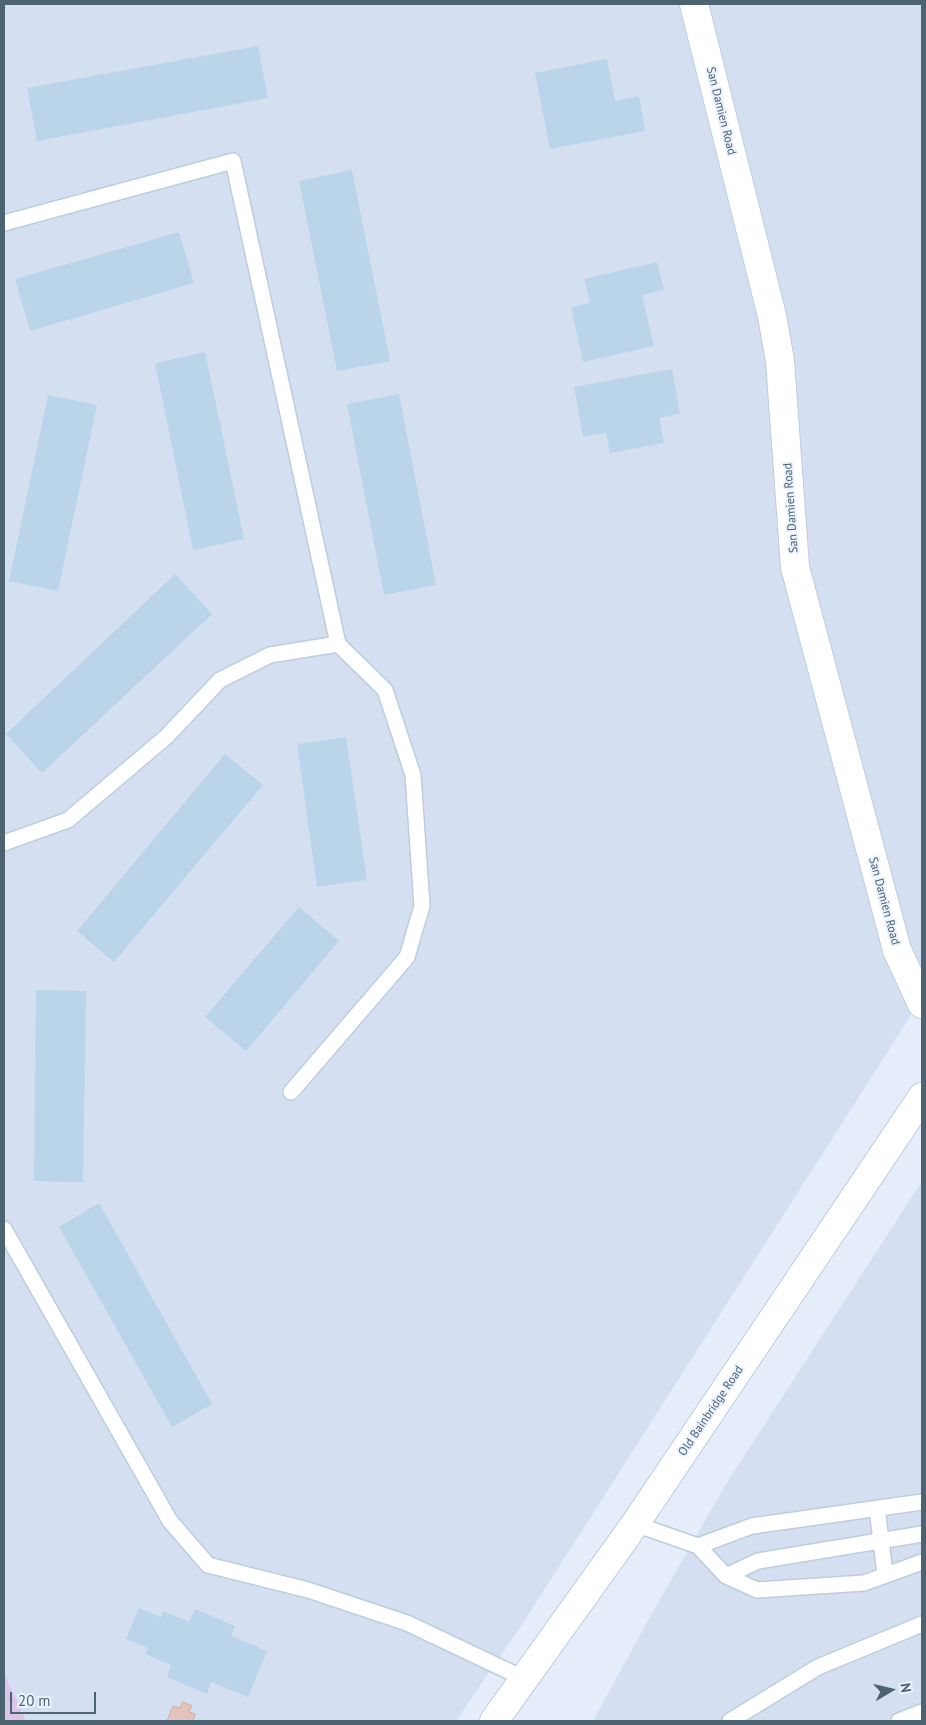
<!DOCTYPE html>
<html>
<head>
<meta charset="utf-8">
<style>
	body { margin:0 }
	#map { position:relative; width:926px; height:1725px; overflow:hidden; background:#e5edfb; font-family:"PT Sans",sans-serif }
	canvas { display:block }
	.frame { position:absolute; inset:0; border:5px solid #4c6372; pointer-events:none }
	.north { position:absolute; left:866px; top:1665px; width:50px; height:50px; -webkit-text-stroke:4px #ebf2fe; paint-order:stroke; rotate:81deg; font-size:14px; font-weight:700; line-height:20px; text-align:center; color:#4c6372 }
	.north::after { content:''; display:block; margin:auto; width:18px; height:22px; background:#4c6372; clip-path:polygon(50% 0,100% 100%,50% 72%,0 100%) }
	.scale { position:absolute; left:10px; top:1692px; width:86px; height:22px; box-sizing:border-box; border:2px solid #4c6372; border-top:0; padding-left:6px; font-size:15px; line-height:18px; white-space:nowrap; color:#4c6372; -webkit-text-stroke:4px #ebf2fe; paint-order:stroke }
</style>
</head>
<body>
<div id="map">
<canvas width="926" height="1725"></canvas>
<div class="frame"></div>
<div class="north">N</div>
<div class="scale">20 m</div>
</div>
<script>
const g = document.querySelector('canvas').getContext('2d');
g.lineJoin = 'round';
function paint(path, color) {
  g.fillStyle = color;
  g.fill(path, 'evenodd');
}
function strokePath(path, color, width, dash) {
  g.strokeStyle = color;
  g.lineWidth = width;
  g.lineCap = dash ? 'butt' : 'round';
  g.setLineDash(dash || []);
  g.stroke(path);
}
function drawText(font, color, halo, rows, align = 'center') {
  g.font = font + ' "PT Sans",sans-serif';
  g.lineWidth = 4;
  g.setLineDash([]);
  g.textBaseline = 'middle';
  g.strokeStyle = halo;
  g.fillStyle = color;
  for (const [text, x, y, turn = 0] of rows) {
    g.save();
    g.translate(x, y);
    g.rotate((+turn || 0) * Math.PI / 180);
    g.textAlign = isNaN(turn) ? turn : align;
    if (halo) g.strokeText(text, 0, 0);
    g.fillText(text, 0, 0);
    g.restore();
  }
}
paint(new Path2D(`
	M4,4H922V998L523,1623L456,1721H26L4,1673Z
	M922,1181V1721H593L651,1615L726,1484Z`), '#d4e0f2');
paint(new Path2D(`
	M4,1673L26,1721H4Z`), '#dbc5e8');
const water = new Path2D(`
	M183,1702L192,1706L189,1712L195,1714L193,1721H167L173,1706L180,1708Z`);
paint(water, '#e3c3bb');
strokePath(water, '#d4ada2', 1);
paint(new Path2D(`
	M258,46L268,98L37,141L27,88Z
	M607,59L615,101L639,96L645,131L550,149L535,73Z
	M352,170L390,361L337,371L299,181Z
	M179,232L194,283L30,331L15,279Z
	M657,262L664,290L642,295L654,346L583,362L571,307L590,303L584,279Z
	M205,352L244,539L193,550L155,363Z
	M672,369L680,414L659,418L664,443L610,453L606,433L583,437L574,387Z
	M399,394L436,585L384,595L347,404Z
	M48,395L97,405L58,591L9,581Z
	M175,574L212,614L42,773L6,734Z
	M346,737L367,880L317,887L297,744Z
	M225,754L263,785L114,962L77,931Z
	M299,907L339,941L246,1051L205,1017Z
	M36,990L86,991L83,1182L34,1181Z
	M99,1203L212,1404L172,1427L59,1227Z
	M139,1608L161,1617L163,1611L189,1622L195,1609L235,1626L231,1636L267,1651L248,1697L211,1682L207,1694L167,1677L171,1665L145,1654L148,1648L126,1639Z`), '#bad4ea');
const service = new Path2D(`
	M4,223L233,161L338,644
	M4,843L68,820L166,737L220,680L270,655L338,644L385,690L413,775L422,906L407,957L291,1092
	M4,1229L170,1521L208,1565L308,1590L407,1623L523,1678
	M877,1508L885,1574
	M635,1524L698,1546L726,1576L757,1590L864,1583L922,1562
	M698,1546L752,1526L922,1502
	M726,1576L758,1561L922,1534
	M730,1721L818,1667L922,1624
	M899,1721L922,1712`);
const minor = new Path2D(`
	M694,4L772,316L780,361L795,567L897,950L922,1004`);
const secondary = new Path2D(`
	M494,1721L635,1524L922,1097`);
strokePath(service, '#becddc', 18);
strokePath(minor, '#becddc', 30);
strokePath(secondary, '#bbccde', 30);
strokePath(service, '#fff', 15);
strokePath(minor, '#fff', 28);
strokePath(secondary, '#fff', 28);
drawText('12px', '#4c6372', '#ebf2fe', [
	["San Damien Road",721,111,76],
	["San Damien Road",791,508,-94],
	["San Damien Road",884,901,75],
	["Old Bainbridge Road",711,1411,-56]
]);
</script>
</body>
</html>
